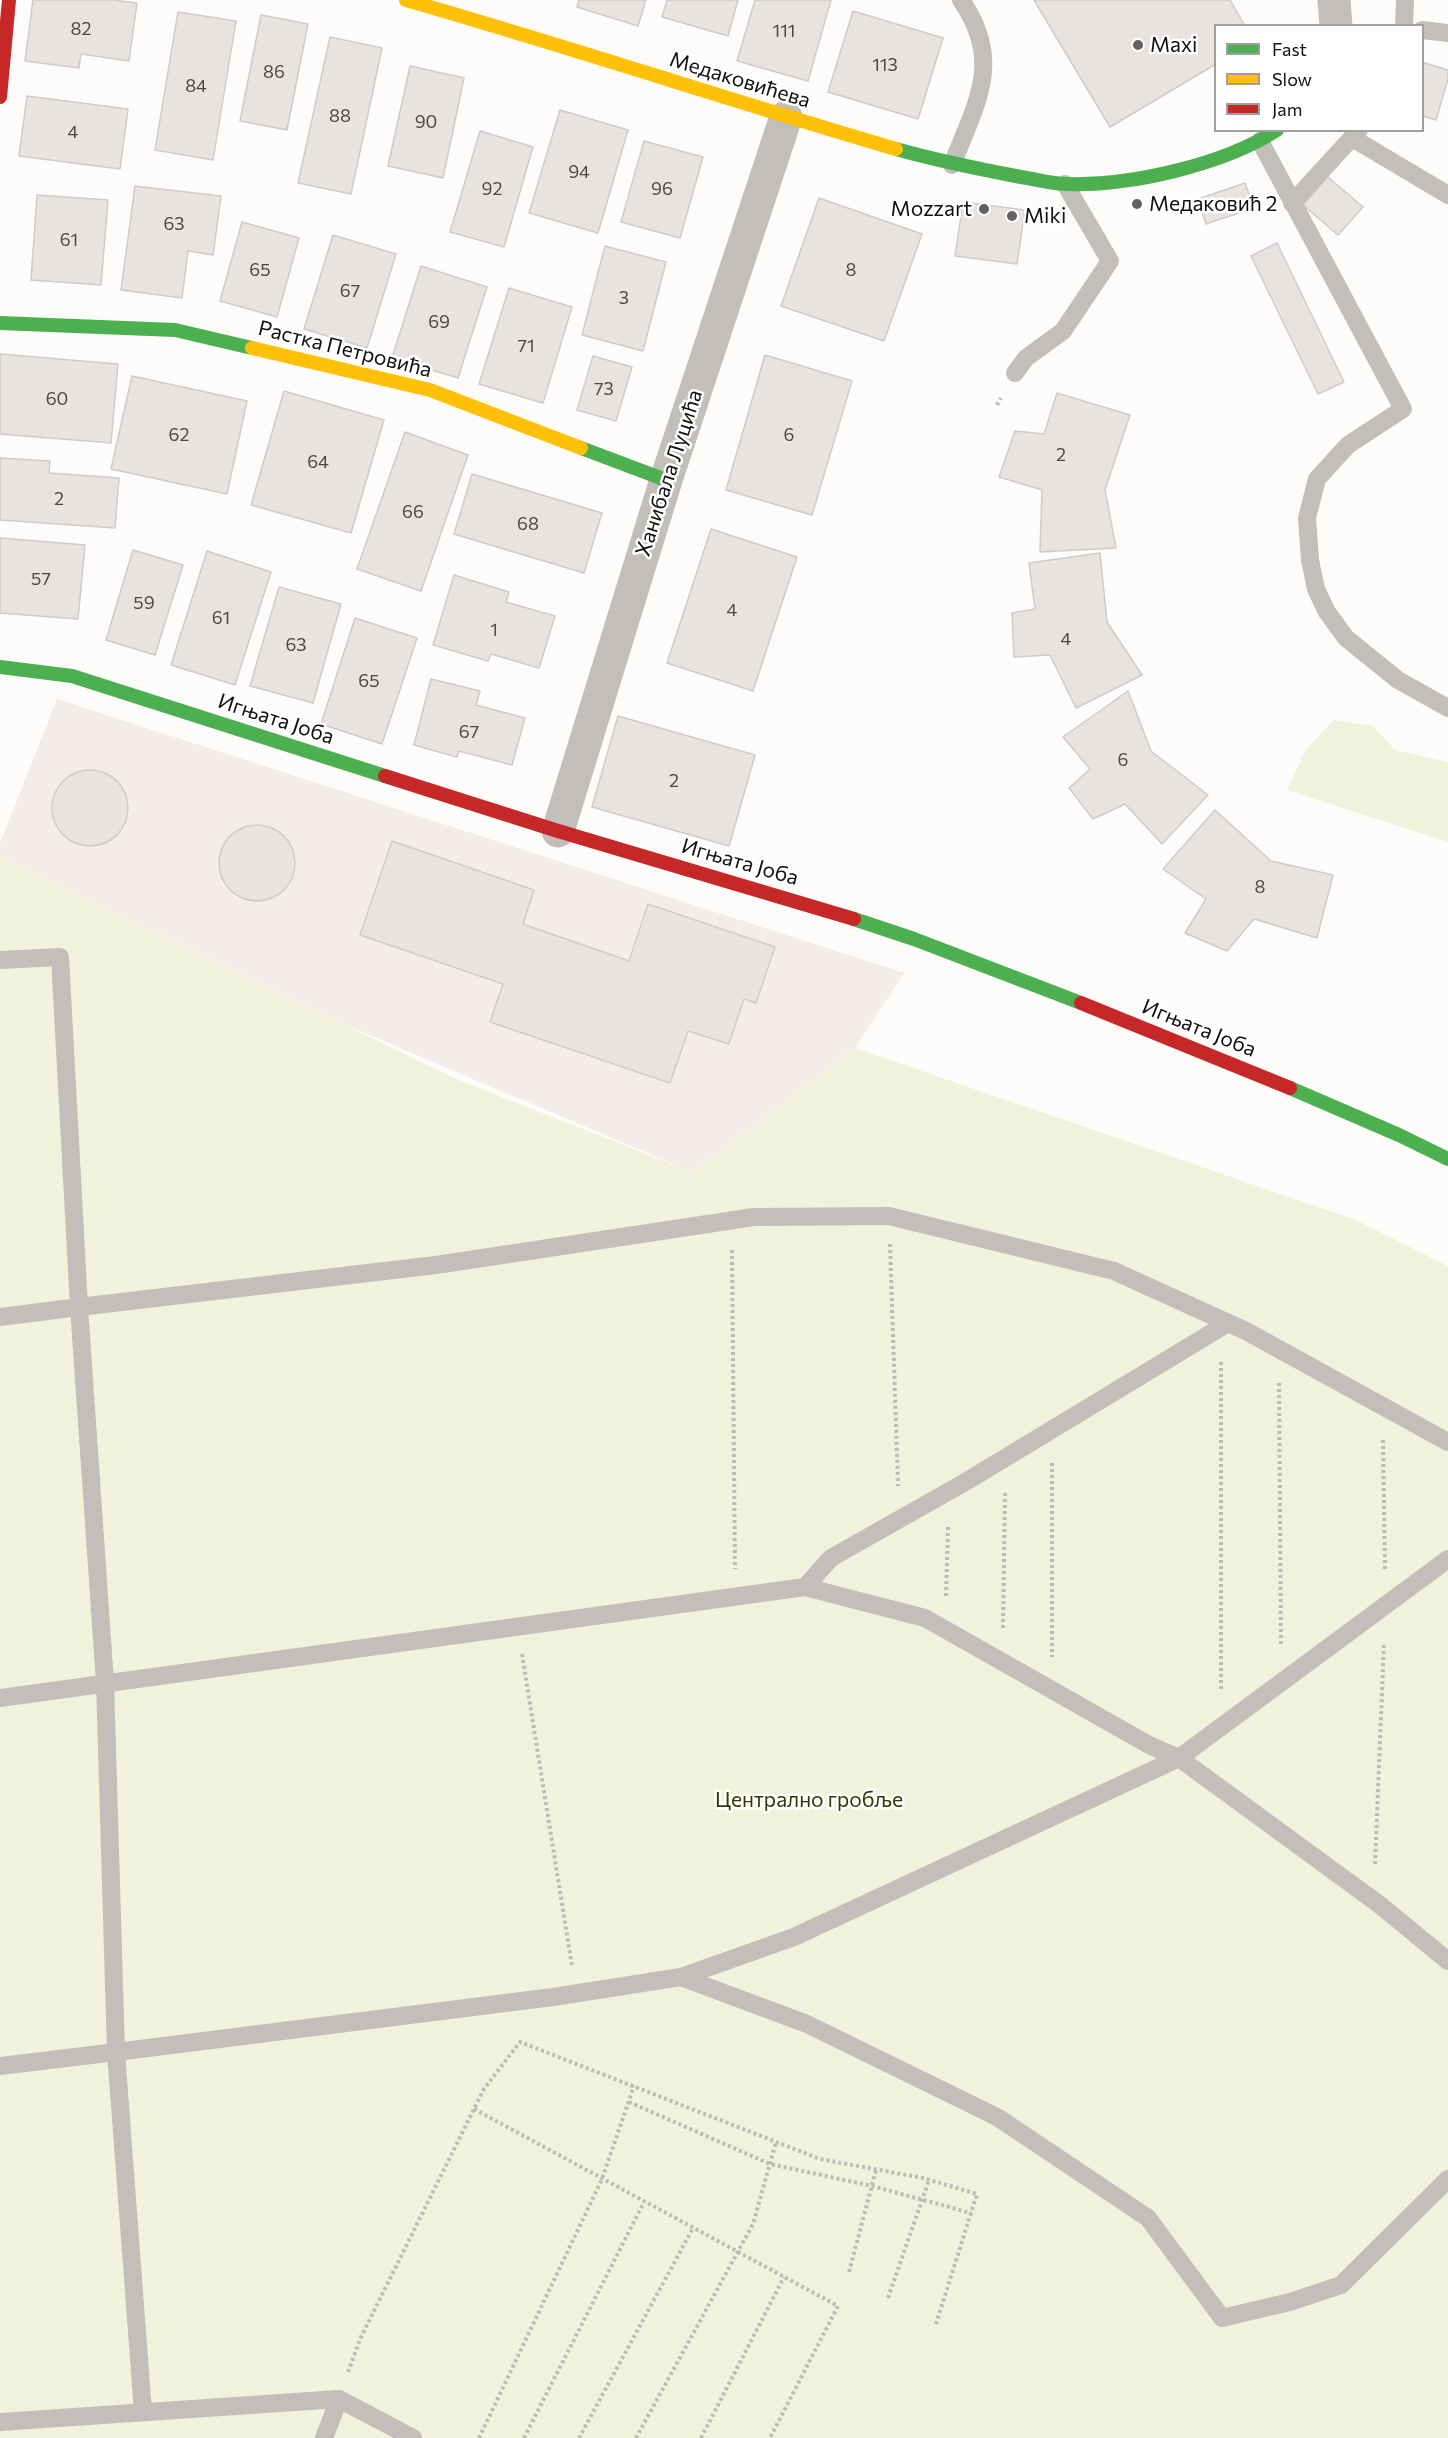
<!DOCTYPE html>
<html>
<head>
<meta charset="utf-8">
<style>
	body { margin:0 }
	#map { position:relative; width:1448px; height:2438px; overflow:hidden; background:#fefcfa; font-family:Commissioner,sans-serif }
	canvas { display:block }
	.legend { position:absolute; left:1214px; top:24px; width:210px; height:108px; box-sizing:border-box; background:#fff; border:2px solid #9f9f9f; margin:0; padding:8px 10px; list-style:none; font-size:18px; color:#100f0e }
	.legend li { display:flex; align-items:center; gap:12px; height:30px }
	.legend b { width:30px; border:2px solid #9f9f9f }
</style>
</head>
<body>
<div id="map">
<canvas width="1448" height="2438"></canvas>
<ul class="legend">
<li><b style="height:8px;background:#4caf50"></b>Fast</li>
<li><b style="height:8px;background:#ffc107"></b>Slow</li>
<li><b style="height:8px;background:#c62828"></b>Jam</li>
</ul>
</div>
<script>
const g = document.querySelector('canvas').getContext('2d');
g.lineJoin = 'round';
function paint(path, color) {
  g.fillStyle = color;
  g.fill(path, 'evenodd');
}
function strokePath(path, color, width, dash) {
  g.strokeStyle = color;
  g.lineWidth = width;
  g.lineCap = dash ? 'butt' : 'round';
  g.setLineDash(dash || []);
  g.stroke(path);
}
function drawText(font, color, halo, rows, align = 'center') {
  g.font = font + ' Commissioner,sans-serif';
  g.lineWidth = 5;
  g.setLineDash([]);
  g.textBaseline = 'middle';
  g.strokeStyle = halo;
  g.fillStyle = color;
  for (const [text, x, y, turn = 0] of rows) {
    g.save();
    g.translate(x, y);
    g.rotate((+turn || 0) * Math.PI / 180);
    g.textAlign = isNaN(turn) ? turn : align;
    if (halo) g.strokeText(text, 0, 0);
    g.fillText(text, 0, 0);
    g.restore();
  }
}
paint(new Path2D(`
	M57,699L904,973L855,1048L692,1172L346,1025L0,856V843Z`), '#f4ece8');
paint(new Path2D(`
	M1334,720L1373,726L1395,750L1448,762V842L1287,790L1306,749Z
	M0,856L456,1079L692,1172L855,1048L1356,1220L1448,1266V2438H0Z`), '#f0f2dc');
const building = new Path2D(`
	M33,0H113L137,3L129,61L81,54L79,68L25,61Z
	M579,0H646L638,26L577,7Z
	M667,0H738L728,36L662,17Z
	M755,0H831L808,81L737,61Z
	M1034,0H1230L1245,26H1216V64L1110,127Z
	M853,11L943,38L918,119L828,92Z
	M178,12L236,21L213,160L155,150Z
	M261,15L308,24L287,130L240,121Z
	M330,37L382,48L351,194L298,183Z
	M1422,62L1448,70V79L1436,120L1422,116Z
	M410,66L464,78L443,178L388,166Z
	M27,96L128,109L120,169L19,156Z
	M560,110L628,130L598,233L529,213Z
	M480,131L533,147L504,247L450,232Z
	M644,141L703,157L680,238L621,222Z
	M1328,177L1363,207L1338,235L1303,205Z
	M1245,183L1254,208L1206,224L1198,199Z
	M135,186L221,196L213,255L188,251L182,298L121,290Z
	M37,195L108,200L101,285L31,280Z
	M819,198L922,234L884,341L781,306Z
	M963,202L1025,210L1017,264L955,256Z
	M242,222L299,238L277,317L220,301Z
	M333,235L396,254L367,348L304,329Z
	M1277,243L1344,382L1318,394L1251,256Z
	M605,246L666,262L643,351L582,335Z
	M421,266L487,287L458,378L392,358Z
	M509,288L572,307L543,403L479,384Z
	M0,354L118,364L111,443L0,434Z
	M765,355L852,381L812,515L726,490Z
	M593,356L632,367L616,421L577,410Z
	M132,376L247,401L227,494L111,469Z
	M284,391L384,420L351,533L251,505Z
	M1057,393L1130,415L1105,490L1116,548L1040,552L1042,490L999,477L1015,431L1044,434Z
	M405,432L468,455L421,591L357,569Z
	M0,458L50,461L49,473L119,478L115,528L0,520Z
	M472,474L602,513L584,573L454,534Z
	M711,529L797,557L753,691L667,663Z
	M0,538L85,545L78,619L0,613Z
	M133,550L183,565L155,655L106,640Z
	M207,551L271,572L235,685L171,665Z
	M1100,553L1107,622L1142,675L1076,708L1050,655L1014,657L1012,613L1035,609L1029,563Z
	M454,575L509,592L506,602L555,616L539,668L491,654L488,661L433,645Z
	M279,587L341,604L313,703L250,686Z
	M355,618L417,638L382,744L321,724Z
	M431,679L480,691L476,705L525,718L512,765L459,751L457,757L414,745Z
	M1128,691L1151,751L1208,795L1162,844L1125,804L1093,819L1069,788L1090,769L1063,737Z
	M618,716L755,755L729,846L592,807Z
	M52 808a38 38 0 1 1 76 0a38 38 0 1 1-76 0Z
	M1215,810L1271,861L1333,875L1317,938L1254,919L1227,951L1185,933L1206,899L1163,869Z
	M219 863a38 38 0 1 1 76 0a38 38 0 1 1-76 0Z
	M392,841L534,890L523,924L629,961L648,904L775,947L756,1003L744,999L729,1044L688,1031L670,1083L490,1022L503,984L360,935Z`);
paint(building, '#e8e2e1');
strokePath(building, '#cdcccb', 1.5);
strokePath(new Path2D(`
	M997,405L1001,398
	M890,1244L898,1486
	M732,1250L735,1569
	M1221,1362V1690
	M1279,1383L1281,1646
	M1383,1440L1385,1570
	M1052,1463V1657
	M946,1596L948,1526
	M1003,1628L1005,1492
	M522,1654L572,1966
	M1375,1864L1384,1644
	M629,2102L770,2164L872,2186L971,2213
	M474,2109L838,2306L770,2438
	M849,2272L876,2170
	M888,2298L929,2180
	M348,2372L361,2337L484,2089L520,2042L820,2159L923,2178L977,2194L935,2327
	M479,2438L602,2179L634,2086
	M524,2438L644,2202
	M579,2438L693,2228
	M636,2438L753,2224L776,2142
	M701,2438L784,2277`), '#bdbbb8', 4, [3, 3]);
strokePath(new Path2D(`
	M1404,26L1405,0
	M1422,30L1448,33
	M1354,139L1448,195
	M1260,141L1403,409L1348,445L1317,479L1307,518L1310,560L1316,589L1327,612L1346,638L1398,680L1448,708
	M952,165C976,103 1004,62 961,0
	M1292,203L1359,130
	M1015,373L1026,358L1063,331L1110,261L1065,184
	M0,960L60,957L79,1307L0,1317
	M1228,1323L967,1481L831,1558L805,1587L925,1618L1149,1745L1179,1758L1380,1905L1448,1961
	M1448,1442L1246,1331L1114,1271L889,1216L754,1217L436,1265L79,1307L105,1682L116,2052L553,1997L681,1977L794,1937L1179,1758L1448,1559
	M0,1698L805,1587
	M681,1977L807,2024L997,2117L1148,2218L1222,2318L1290,2302L1341,2285L1448,2179
	M0,2066L116,2052L143,2412
	M0,2422L339,2399L413,2438
	M324,2438L339,2399`), '#c2beb9', 18);
strokePath(new Path2D(`
	M1334,0L1336,26
	M558,831L666,480L786,117`), '#c2beb9', 33);
strokePath(new Path2D(`
	M896,149C938,161 979,169 1021,177C1036,179 1052,184 1067,184C1130,186 1223,165 1277,130
	M0,323L175,330L252,348
	M581,448L666,480
	M0,667L72,676L385,776
	M854,919L914,939L1081,1003
	M1290,1088L1399,1135L1448,1159`), '#4caf50', 14);
strokePath(new Path2D(`
	M406,0C570,47 732,101 896,149
	M252,348L430,390L581,448`), '#ffc107', 14);
strokePath(new Path2D(`
	M0,97L9,0
	M385,776L558,831L854,919
	M1081,1003L1290,1088`), '#c62828', 14);
for (const [x, y, r, color] of [
	[1138,45,6,"#636261"],
	[1137,204,6,"#636261"],
	[984,209,6,"#636261"],
	[1012,216,6,"#636261"]
]) {
  const dot = new Path2D();
  dot.arc(x, y, r, 0, 2 * Math.PI);
  g.fillStyle = color;
  g.fill(dot);
  strokePath(dot, '#fff', 2);
}
drawText('18px', '#4a4746', null, [
	["82",81,29],
	["111",784,31],
	["113",885,65],
	["86",274,72],
	["84",196,86],
	["88",340,116],
	["90",426,122],
	["4",73,132],
	["94",579,172],
	["92",492,189],
	["96",662,189],
	["63",174,224],
	["61",69,240],
	["65",260,270],
	["8",851,270],
	["67",350,291],
	["3",624,298],
	["69",439,322],
	["71",526,346],
	["73",604,389],
	["60",57,399],
	["62",179,435],
	["6",789,435],
	["2",1061,455],
	["64",318,462],
	["2",59,499],
	["66",413,512],
	["68",528,524],
	["57",41,579],
	["59",144,603],
	["4",732,610],
	["61",221,618],
	["1",494,630],
	["4",1066,639],
	["63",296,645],
	["65",369,681],
	["67",469,732],
	["6",1123,760],
	["2",674,781],
	["8",1260,887]
]);
drawText('21px', '#100f0e', '#fff', [
	["Maxi",1150,45],
	["Медаковић 2",1149,204],
	["Mozzart",972,209,"right"],
	["Miki",1024,216]
], 'left');
drawText('21px', '#100f0e', '#fff', [
	["Медаковићева",740,80,17],
	["Растка Петровића",345,349,14],
	["Ханибала Луцића",669,473,-72],
	["Игњата Јоба",276,719,18],
	["Игњата Јоба",740,862,16],
	["Игњата Јоба",1199,1028,22]
]);
drawText('21px', '#343700', '#fff', [
	["Централно гробље",809,1800]
]);
</script>
</body>
</html>
